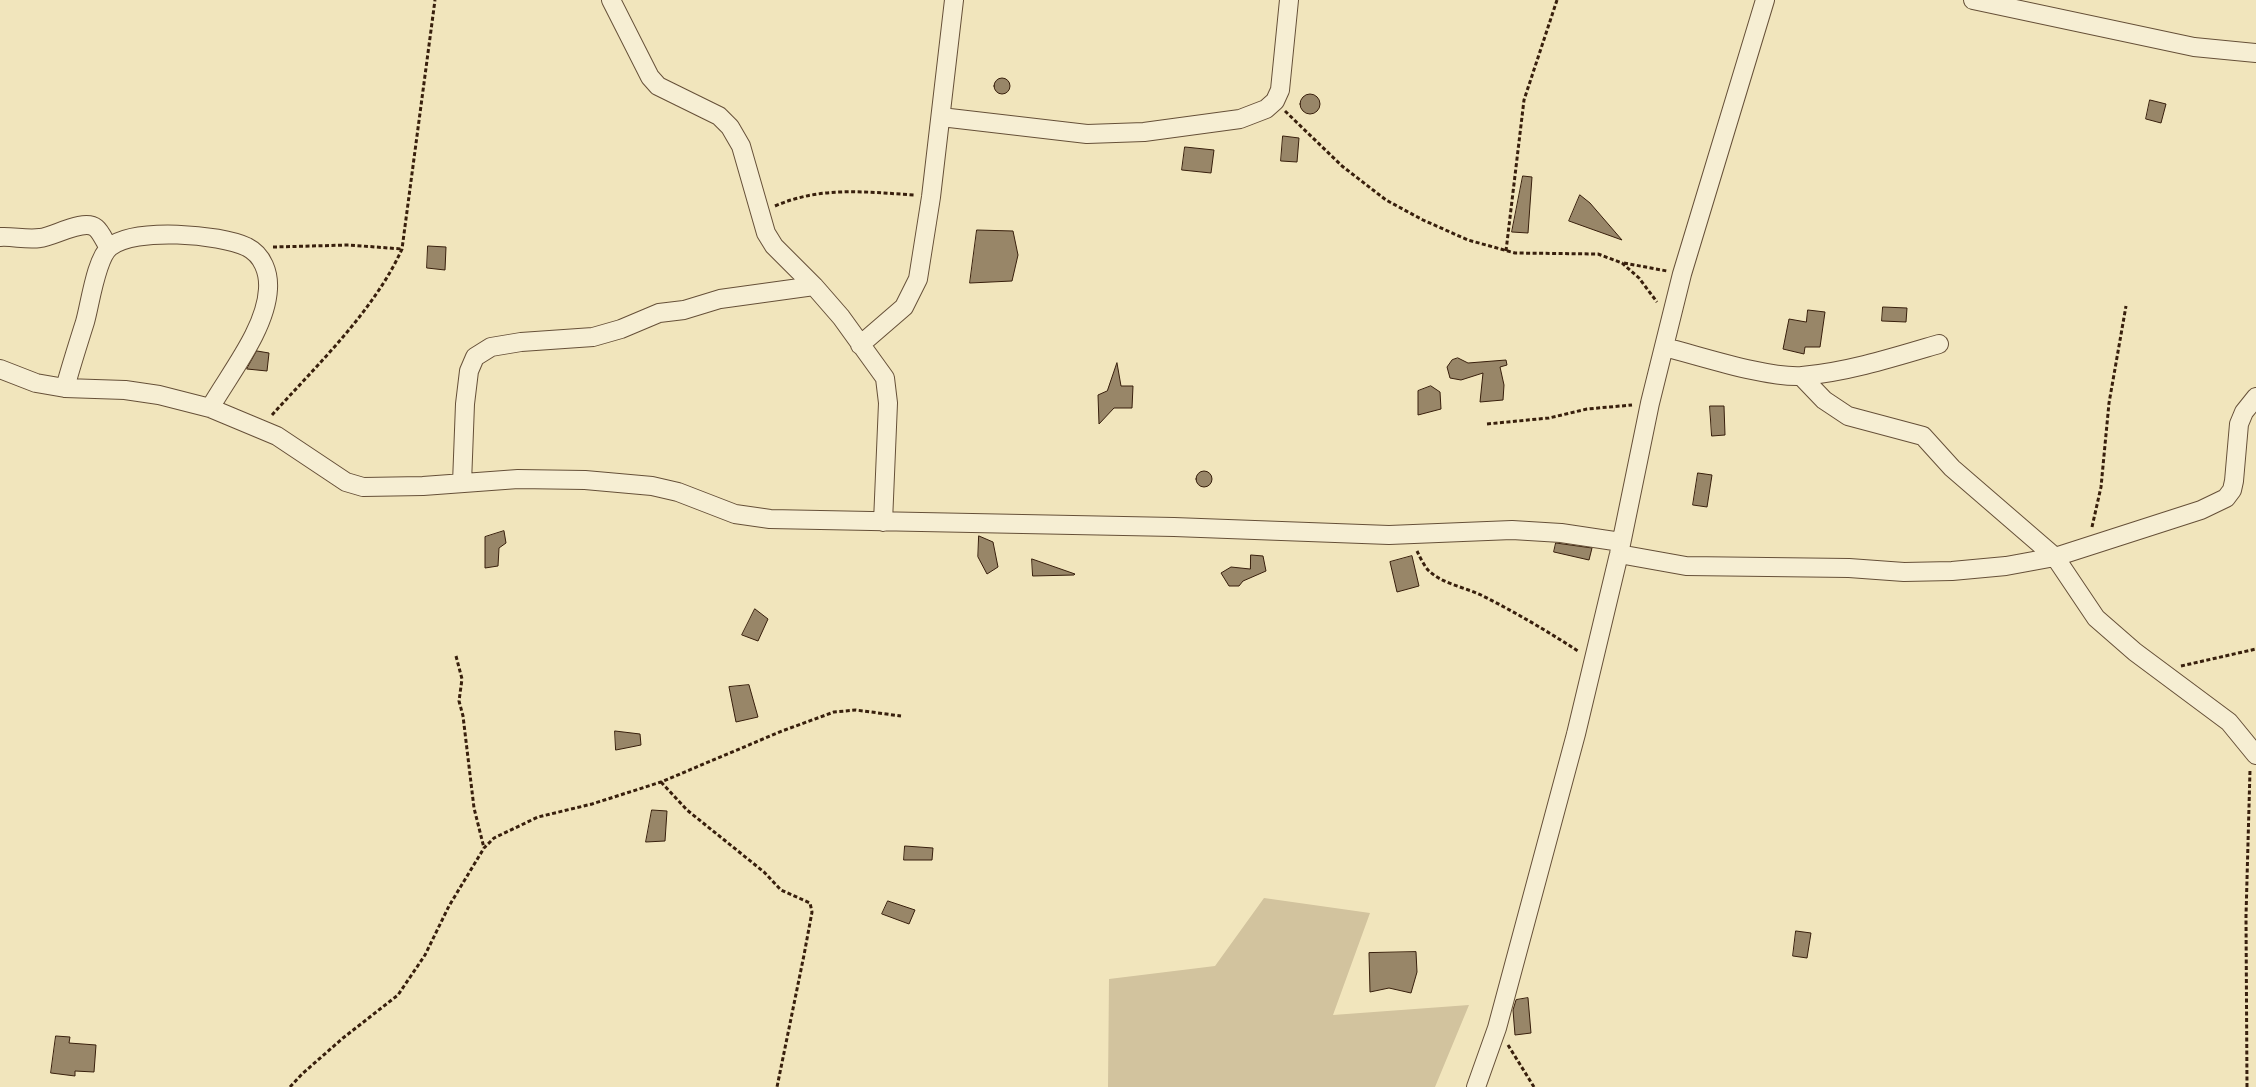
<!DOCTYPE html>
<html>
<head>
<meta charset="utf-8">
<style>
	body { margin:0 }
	canvas { display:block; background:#f1e5bc }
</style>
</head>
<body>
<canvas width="2256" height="1087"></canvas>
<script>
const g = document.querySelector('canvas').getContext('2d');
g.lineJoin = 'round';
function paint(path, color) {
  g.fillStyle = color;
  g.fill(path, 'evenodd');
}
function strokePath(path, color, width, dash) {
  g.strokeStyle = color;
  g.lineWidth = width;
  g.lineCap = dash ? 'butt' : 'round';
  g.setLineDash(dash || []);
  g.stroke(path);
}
paint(new Path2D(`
	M1264,898L1370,913L1333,1015L1469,1005L1435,1087H1108L1109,979L1215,966Z`), '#d2c39e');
const building = new Path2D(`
	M994 86a8 8 0 1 1 16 0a8 8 0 1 1-16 0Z
	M1300 104a10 10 0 1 1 20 0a10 10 0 1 1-20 0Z
	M2150,100L2166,104L2161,123L2146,119Z
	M1283,136L1299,138L1297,162L1281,161Z
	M1185,147L1214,150L1211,173L1182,170Z
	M1523,176L1532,177L1528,233L1512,232Z
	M1580,195L1590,203L1622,240L1569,221Z
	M977,230L1013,231L1018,255L1012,281L970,283Z
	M428,246L446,247L445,270L427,268Z
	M1883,307L1907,308L1906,322L1882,321Z
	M1808,310L1825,312L1820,347H1805L1804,354L1783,349L1789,319L1806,322Z
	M257,351L269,353L267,371L247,369Z
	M1458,358L1468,363L1506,360L1507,365L1500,367L1504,385L1503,400L1480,402L1483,373L1461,380L1450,378L1447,367L1452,360Z
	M1117,363L1121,386H1133L1132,408H1114L1099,424L1098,395L1107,391Z
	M1431,386L1440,392L1441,409L1418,415V391Z
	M1710,406H1724L1725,435L1712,436Z
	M1196 479a8 8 0 1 1 16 0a8 8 0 1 1-16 0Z
	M1698,473L1712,475L1707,507L1693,505Z
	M504,531L506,543L499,548L498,566L485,568V537Z
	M979,536L993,542L998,567L987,574L978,557Z
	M1556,543L1592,548L1589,560L1554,552Z
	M1251,555L1263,556L1266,571L1243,581L1239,586H1229L1221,573L1231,567L1250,569Z
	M1412,556L1419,586L1397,592L1390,562Z
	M1032,559L1075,574L1074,575L1033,576Z
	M755,609L768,619L758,641L742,635Z
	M749,685L758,717L736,722L729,687Z
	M615,731L640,734L641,745L616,750Z
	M652,810L667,811L665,841L646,842Z
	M905,846L933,848L932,860H904Z
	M888,901L915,910L909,924L882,914Z
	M1796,931L1811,933L1807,958L1793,956Z
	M1416,952L1417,972L1411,993L1389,988L1370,992L1369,953Z
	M1528,998L1531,1033L1515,1035L1513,1010L1516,1000Z
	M56,1036L70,1037L69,1043L96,1045L94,1072L75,1071V1076L51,1073Z`);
paint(building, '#988668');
strokePath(building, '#381f0c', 1);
const minor = new Path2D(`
	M611,0L650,77L658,86L719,116L730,127L741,146L766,233L774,246L814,286L841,317L885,378L888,403L883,522
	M1973,0L2194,47L2256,53
	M941,117L1087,134L1144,132L1240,119L1266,109L1275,101L1280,90L1289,0
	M0,237C13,236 26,240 40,238C53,237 84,218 96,228C101,232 105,242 109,248
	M860,345L904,307L918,279L931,197L954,0
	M1664,347C1701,356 1765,378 1802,376C1848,372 1895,357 1939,344
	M0,369L36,383L65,388L125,390L159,395L210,408L277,436L346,482L363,487L423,486L518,479L585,480L652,486L678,492L735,514L770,519L1174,527L1389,535L1512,530L1561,533L1621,542
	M1801,376L1824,400L1848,416L1923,436L1952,468L2055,557L2096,618L2135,652L2229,722L2256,755
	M65,388C71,366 78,344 85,322C90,305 96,258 110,247C135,227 219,234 247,247C263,255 269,273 268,289C266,329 230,373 210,408
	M462,483L465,404L469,371L475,357L491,347L521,342L593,337L621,329L659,313L684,310L720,299L814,286
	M1619,554L1686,566L1849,568L1904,572L1952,571L2006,566L2055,557L2201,510L2226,498L2232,490L2234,481L2239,424L2244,412L2256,397
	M1476,1087L1497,1028L1576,734L1619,554L1650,403L1682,274L1765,0`);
strokePath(minor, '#665038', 20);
strokePath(new Path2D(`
	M1285,111L1342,166L1386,200L1423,220L1468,240L1515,253L1598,254L1622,263L1639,278L1657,302
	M775,206C821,186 866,192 914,195
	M273,247L349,245L402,249
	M1506,251L1524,100L1557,0
	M1624,263L1667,271
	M272,415C317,365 374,311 402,249L435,0
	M1487,424L1549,418L1587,409L1632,405
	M2092,527L2101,487L2109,403L2126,306
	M1417,551C1420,557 1424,566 1429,571C1443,584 1464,587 1481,595C1515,612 1547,631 1578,651
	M456,656L462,679L459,701L463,716L474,808L484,848
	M2181,666L2256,649
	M661,782L687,810L764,872L781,890L810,903L812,912L804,955L777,1087
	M1508,1045L1534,1087
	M290,1087L302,1074L343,1038L398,995L425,955L449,906L484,848L494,838L538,817L592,804L661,782L782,731L834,712L856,710L901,716
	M2247,1087L2246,916L2250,770`), '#381f0c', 3, [4, 2.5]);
strokePath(minor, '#f6eed3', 18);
</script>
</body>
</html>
